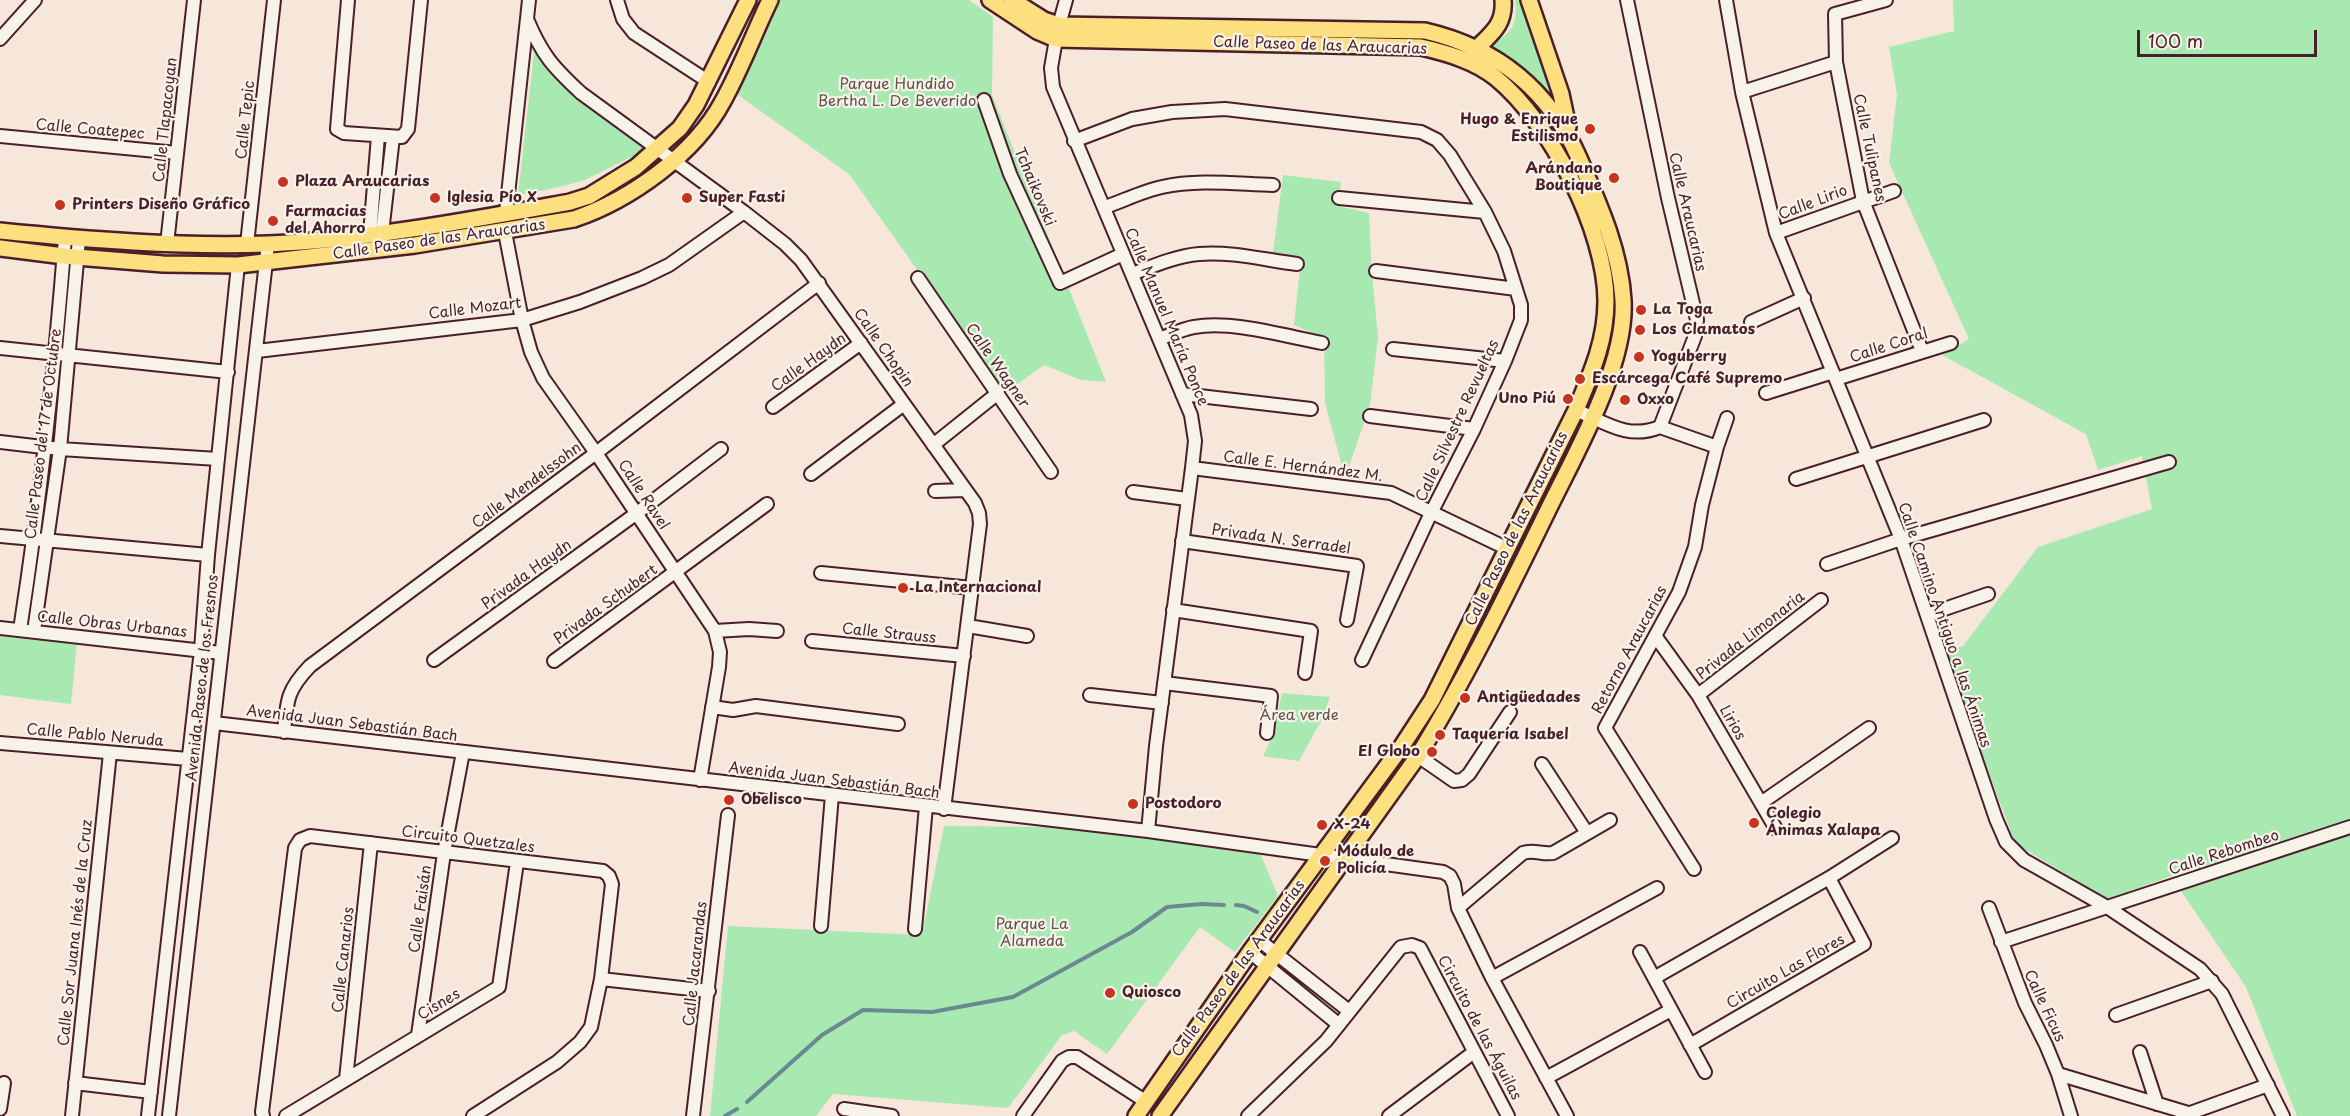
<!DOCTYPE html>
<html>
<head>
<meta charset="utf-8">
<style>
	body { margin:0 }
	#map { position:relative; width:2350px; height:1116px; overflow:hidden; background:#f7e7da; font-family:"Playpen Sans",sans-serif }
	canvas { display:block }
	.scale { position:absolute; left:2137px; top:30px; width:180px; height:27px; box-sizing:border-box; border:3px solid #4a1f2b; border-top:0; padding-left:8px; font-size:18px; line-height:21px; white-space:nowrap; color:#4a1f2b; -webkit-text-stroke:4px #f7f3e8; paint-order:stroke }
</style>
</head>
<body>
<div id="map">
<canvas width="2350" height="1116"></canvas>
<div class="scale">100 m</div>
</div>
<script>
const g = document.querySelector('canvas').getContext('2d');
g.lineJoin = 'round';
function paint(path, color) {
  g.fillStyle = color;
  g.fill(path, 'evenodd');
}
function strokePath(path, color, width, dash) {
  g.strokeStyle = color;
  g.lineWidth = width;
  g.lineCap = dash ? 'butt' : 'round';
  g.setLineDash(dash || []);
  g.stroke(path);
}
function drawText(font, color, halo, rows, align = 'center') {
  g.font = font + ' "Playpen Sans",sans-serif';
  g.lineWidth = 4.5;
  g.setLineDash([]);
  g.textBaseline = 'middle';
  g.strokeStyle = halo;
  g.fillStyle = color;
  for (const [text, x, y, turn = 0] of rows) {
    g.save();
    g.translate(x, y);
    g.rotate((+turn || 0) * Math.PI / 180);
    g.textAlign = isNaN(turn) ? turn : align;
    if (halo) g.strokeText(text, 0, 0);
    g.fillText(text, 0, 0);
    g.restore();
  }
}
paint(new Path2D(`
	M774,0H969L993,17L992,95L1106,382L1081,380L1044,365L1005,393L849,174L734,92Z
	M1515,0H1524L1559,108L1533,79L1491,45C1512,32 1518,25 1515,0Z
	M1953,0H2350V1116H2297L2246,987L2177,885L2203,876L2194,867L2108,900L2015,843L1944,652L1963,646L2038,547L2152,509L2142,456L2098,470L2086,434L1942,355L1969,339L1889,163L1897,95L1889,47L1954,31Z
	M535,44L649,148L585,180L551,189L518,195Z
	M1283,175L1341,182L1338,206L1369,213L1372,275L1378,337L1370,406L1345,477L1325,403L1324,338L1294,325L1301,259L1273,253Z
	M0,633L77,642L71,704L0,695Z
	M1282,693L1330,697L1322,719L1299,761L1263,756L1272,738Z
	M944,826L1051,827L1150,834L1258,848L1278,896L1235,952L1200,927L1107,1054L1074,1031L1062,1035L1008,1108L833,1094L816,1116H710L728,926L922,935Z`), '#a8e8b1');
strokePath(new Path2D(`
	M1236,905L1244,906L1257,912
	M747,1102L822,1035L863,1010L932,1012L1013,997L1132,932L1167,907L1201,904L1224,905
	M725,1116L737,1109`), '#6a8993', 4);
const minor = new Path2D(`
	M348,0L337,129L344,133L402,137L408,129L421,0
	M617,0L623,19L634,33L709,82
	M1627,0L1668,198L1697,320L1695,336L1660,427
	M1726,0L1742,92L1776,233L1901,539L1996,819L2006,842L2024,860L2107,907L2200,969L2222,994L2283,1116
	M1886,0L1835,14L1836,62L1863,201L1922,351
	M527,19C542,55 553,67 581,93L744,212L785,244L801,260L975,503L979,513L980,524L944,809
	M1059,25L1066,0
	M0,39L35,0
	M1056,39L1051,68L1053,87L1191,415L1195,441L1192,468L1156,746L1148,831
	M1742,92L1836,62
	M984,100L1010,174L1060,283L1123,254
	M0,136L177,153
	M1074,141L1132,119L1172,112L1225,109L1421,132L1437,140L1450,155L1485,212L1504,251L1521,305V320L1505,361L1474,429L1431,513L1362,660
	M1339,198L1485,212
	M1105,207C1123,201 1143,191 1162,187C1198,179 1236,184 1273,185
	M506,213L529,0
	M505,232L522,320L531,352L543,378L596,453L715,631L720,652L719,667L700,780
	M1776,233L1894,191
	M370,234L378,136
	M167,244L194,0
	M247,244L274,0
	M380,250L393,137
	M1376,271L1516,289
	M1132,274C1153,266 1176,256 1199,254C1231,251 1265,260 1297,264
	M918,278L1051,472
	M1751,322L1804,298
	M1159,339C1170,335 1182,329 1194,327C1231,320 1285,336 1322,343
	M0,348L228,372
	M1393,349L1505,361
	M257,351L522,320L580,302L642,278L669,265L744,212
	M1836,379L1951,343
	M1766,393L1833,372
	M1182,394L1311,409
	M773,407L861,343
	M1576,410C1606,423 1628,440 1660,427L1717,447
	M1370,416L1474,429
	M0,442L60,449L218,459
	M933,445L998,393
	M1192,468L1391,493L1506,548
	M811,474L904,404
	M1796,479L1984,420
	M935,491L965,490
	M1133,492L1187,499
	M0,536L208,555
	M1182,541L1357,566L1347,620
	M1827,564L1901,539L2169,462
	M821,573L972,588
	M1173,610L1311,631L1305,673
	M1927,615L1988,594
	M968,626L1027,636
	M0,628L221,653
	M20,630C40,499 55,369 65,238
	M34,631L60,449L79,239
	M715,631L749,629L777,631
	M1656,637L1698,695L1776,829
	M812,641L964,656
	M434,660L637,513L721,449
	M554,661L767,504
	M1164,683L1271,696L1267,733
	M1090,695L1162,703
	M1698,695L1821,600
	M712,707L733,710L756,706L898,724
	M214,723L1148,831L1443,872L1450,876L1454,884L1458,908L1492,978L1567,1116
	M284,732C287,700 287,690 310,666L596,453L819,283
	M0,743L188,759
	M1418,756L1454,781L1462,780L1469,774L1510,712
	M1542,764L1587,833
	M1761,803L1869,728
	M1694,869L1605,728L1679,592L1695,547L1702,505L1717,447L1727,418
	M1458,908L1523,853C1534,849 1542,855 1553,853L1610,820
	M1989,908L2025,1003L2046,1045L2058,1074L2071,1116
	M821,926L832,795
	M915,929L926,806
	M1259,940L1349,1011
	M2001,942L2350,827
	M1250,952L1338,1024
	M1640,952L1705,1072
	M1492,978L1657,888
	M1654,978L1829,878L1892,838
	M601,979L709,991
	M2116,1015L2212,981
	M418,1035L444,853L463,752
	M1690,1045L1864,944L1829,878
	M2140,1052L2157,1104
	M2058,1074L2188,1113
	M1546,1078L1671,1010
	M346,1079L371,843
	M75,1083L151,1092
	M0,1109L4,1083
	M844,1109L892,1116
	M72,1116L110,753
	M148,1116L201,650L208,555L238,265
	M169,1116L268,244
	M263,1116L262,1112L295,848L300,840L310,836L603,871L609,876L612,884L601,979L591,1027L580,1042L557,1062L473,1116
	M286,1116L499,987L517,862
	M693,1116L728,815
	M1023,1116L1062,1061L1069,1057H1077L1145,1101
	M1248,1116L1326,1041L1401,947L1412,945L1420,948L1508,1116
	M1389,1116L1474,1052
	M2182,1116L2268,1085`);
const major = new Path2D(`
	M990,0L1037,31L1056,39L1421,47C1447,53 1475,61 1496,78C1550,122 1606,231 1606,301C1606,341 1591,374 1576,410L1432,700L1402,746L1250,952L1136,1116
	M1012,0L1044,20L1059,25L1425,31C1498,48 1549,90 1579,158C1599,204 1620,250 1623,300C1627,365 1575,454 1547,512C1507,594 1466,678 1418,756L1160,1116
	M1529,0L1561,94L1568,127
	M1477,48C1492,33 1505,24 1503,0
	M0,231C89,240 179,247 268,244C370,239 470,220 570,202L589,196L636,167L680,128L696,105L748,0
	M0,248L64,256L163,264L238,265L415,245L574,219C630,200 695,154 723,101C741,69 754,33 770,0`);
strokePath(minor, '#4a1f2b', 16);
strokePath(major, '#4a1f2b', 20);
strokePath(minor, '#f7f3e8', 12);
strokePath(major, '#fce080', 15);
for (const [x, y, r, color] of [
	[1590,129,6,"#c8321e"],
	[1614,178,6,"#c8321e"],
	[283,182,6,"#c8321e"],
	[435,198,6,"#c8321e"],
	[687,198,6,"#c8321e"],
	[60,205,6,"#c8321e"],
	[273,221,6,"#c8321e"],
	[1641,310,6,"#c8321e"],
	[1640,330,6,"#c8321e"],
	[1639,357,6,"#c8321e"],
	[1580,379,6,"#c8321e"],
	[1568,399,6,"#c8321e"],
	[1625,400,6,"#c8321e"],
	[903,588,6,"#c8321e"],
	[1465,698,6,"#c8321e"],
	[1440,735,6,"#c8321e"],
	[1432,752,6,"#c8321e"],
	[729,800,6,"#c8321e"],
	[1133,804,6,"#c8321e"],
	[1754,823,6,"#c8321e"],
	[1322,825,6,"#c8321e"],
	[1325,861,6,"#c8321e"],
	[1110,993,6,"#c8321e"]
]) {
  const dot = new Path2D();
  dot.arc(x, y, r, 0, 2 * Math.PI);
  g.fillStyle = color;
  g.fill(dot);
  strokePath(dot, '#f7f3e8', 2);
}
drawText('15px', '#4a1f2b', '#f7f3e8', [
	["Calle Paseo de las Araucarias",1320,46,2],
	["Calle Tlapacoyan",166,120,-84],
	["Calle Tepic",246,120,-84],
	["Calle Coatepec",90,130,5],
	["Calle Tulipanes",1869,148,78],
	["Tchaikovski",1034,187,67],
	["Calle Lirio",1813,203,-21],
	["Calle Araucarias",1687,212,77],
	["Calle Paseo de las Araucarias",439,240,-8],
	["Calle Mozart",475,309,-7],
	["Calle Manuel María Ponce",1166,317,67],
	["Calle Coral",1889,346,-18],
	["Calle Chopin",883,348,55],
	["Calle Haydn",809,363,-36],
	["Calle Wagner",997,366,55],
	["Calle Silvestre Revueltas",1458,421,-65],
	["Calle Paseo del 17 de Octubre",44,434,-83],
	["Calle E. Hernández M.",1303,467,7],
	["Calle Mendelssohn",527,486,-37],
	["Calle Ravel",643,495,57],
	["Calle Paseo de las Araucarias",1517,529,-64],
	["Privada N. Serradel",1281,540,8],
	["Privada Haydn",527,575,-36],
	["Privada Schubert",606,605,-36],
	["Calle Obras Urbanas",112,625,6],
	["Calle Camino Antiguo a las Ánimas",1944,625,71],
	["Calle Strauss",889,634,6],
	["Privada Limonaria",1751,636,-38],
	["Retorno Araucarias",1630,650,-62],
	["Avenida Paseo de los Fresnos",203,678,-84],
	["Lirios",1732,723,60],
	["Avenida Juan Sebastián Bach",352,724,7],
	["Calle Pablo Neruda",95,736,5],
	["Avenida Juan Sebastián Bach",834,781,7],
	["Circuito Quetzales",468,840,7],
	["Calle Rebombeo",2224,853,-18],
	["Calle Faisán",421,909,-82],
	["Calle Sor Juana Inés de la Cruz",76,933,-84],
	["Calle Canarios",344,960,-84],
	["Calle Jacarandas",696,964,-84],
	["Calle Paseo de las Araucarias",1239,969,-54],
	["Circuito Las Flores",1786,972,-30],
	["Cisnes",439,1005,-31],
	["Calle Ficus",2044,1006,65],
	["Circuito de las Águilas",1479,1028,62]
]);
drawText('15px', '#62514c', '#f7f3e8', [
	["Parque Hundido",897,85],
	["Bertha L. De Beverido",897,102],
	["Área verde",1299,716],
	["Parque La",1032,925],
	["Alameda",1032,942]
]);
drawText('bold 15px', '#4a1f2b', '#f7f3e8', [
	["Hugo & Enrique",1578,120,"right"],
	["Estilismo",1578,137,"right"],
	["Arándano",1602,169,"right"],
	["Boutique",1602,186,"right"],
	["Plaza Araucarias",295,182],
	["Iglesia Pío X",447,198],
	["Super Fasti",699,198],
	["Printers Diseño Gráfico",72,205],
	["Farmacias",285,212],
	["del Ahorro",285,229],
	["La Toga",1653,310],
	["Los Clamatos",1652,330],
	["Yoguberry",1651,357],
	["Escárcega Café Supremo",1592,379],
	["Uno Piú",1556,399,"right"],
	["Oxxo",1637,400],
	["La Internacional",915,588],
	["Antigüedades",1477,698],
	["Taquería Isabel",1452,735],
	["El Globo",1420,752,"right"],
	["Obelisco",741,800],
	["Postodoro",1145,804],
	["Colegio",1766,814],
	["Ánimas Xalapa",1766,831],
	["X-24",1334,825],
	["Módulo de",1337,852],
	["Policía",1337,869],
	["Quiosco",1122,993]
], 'left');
</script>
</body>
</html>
